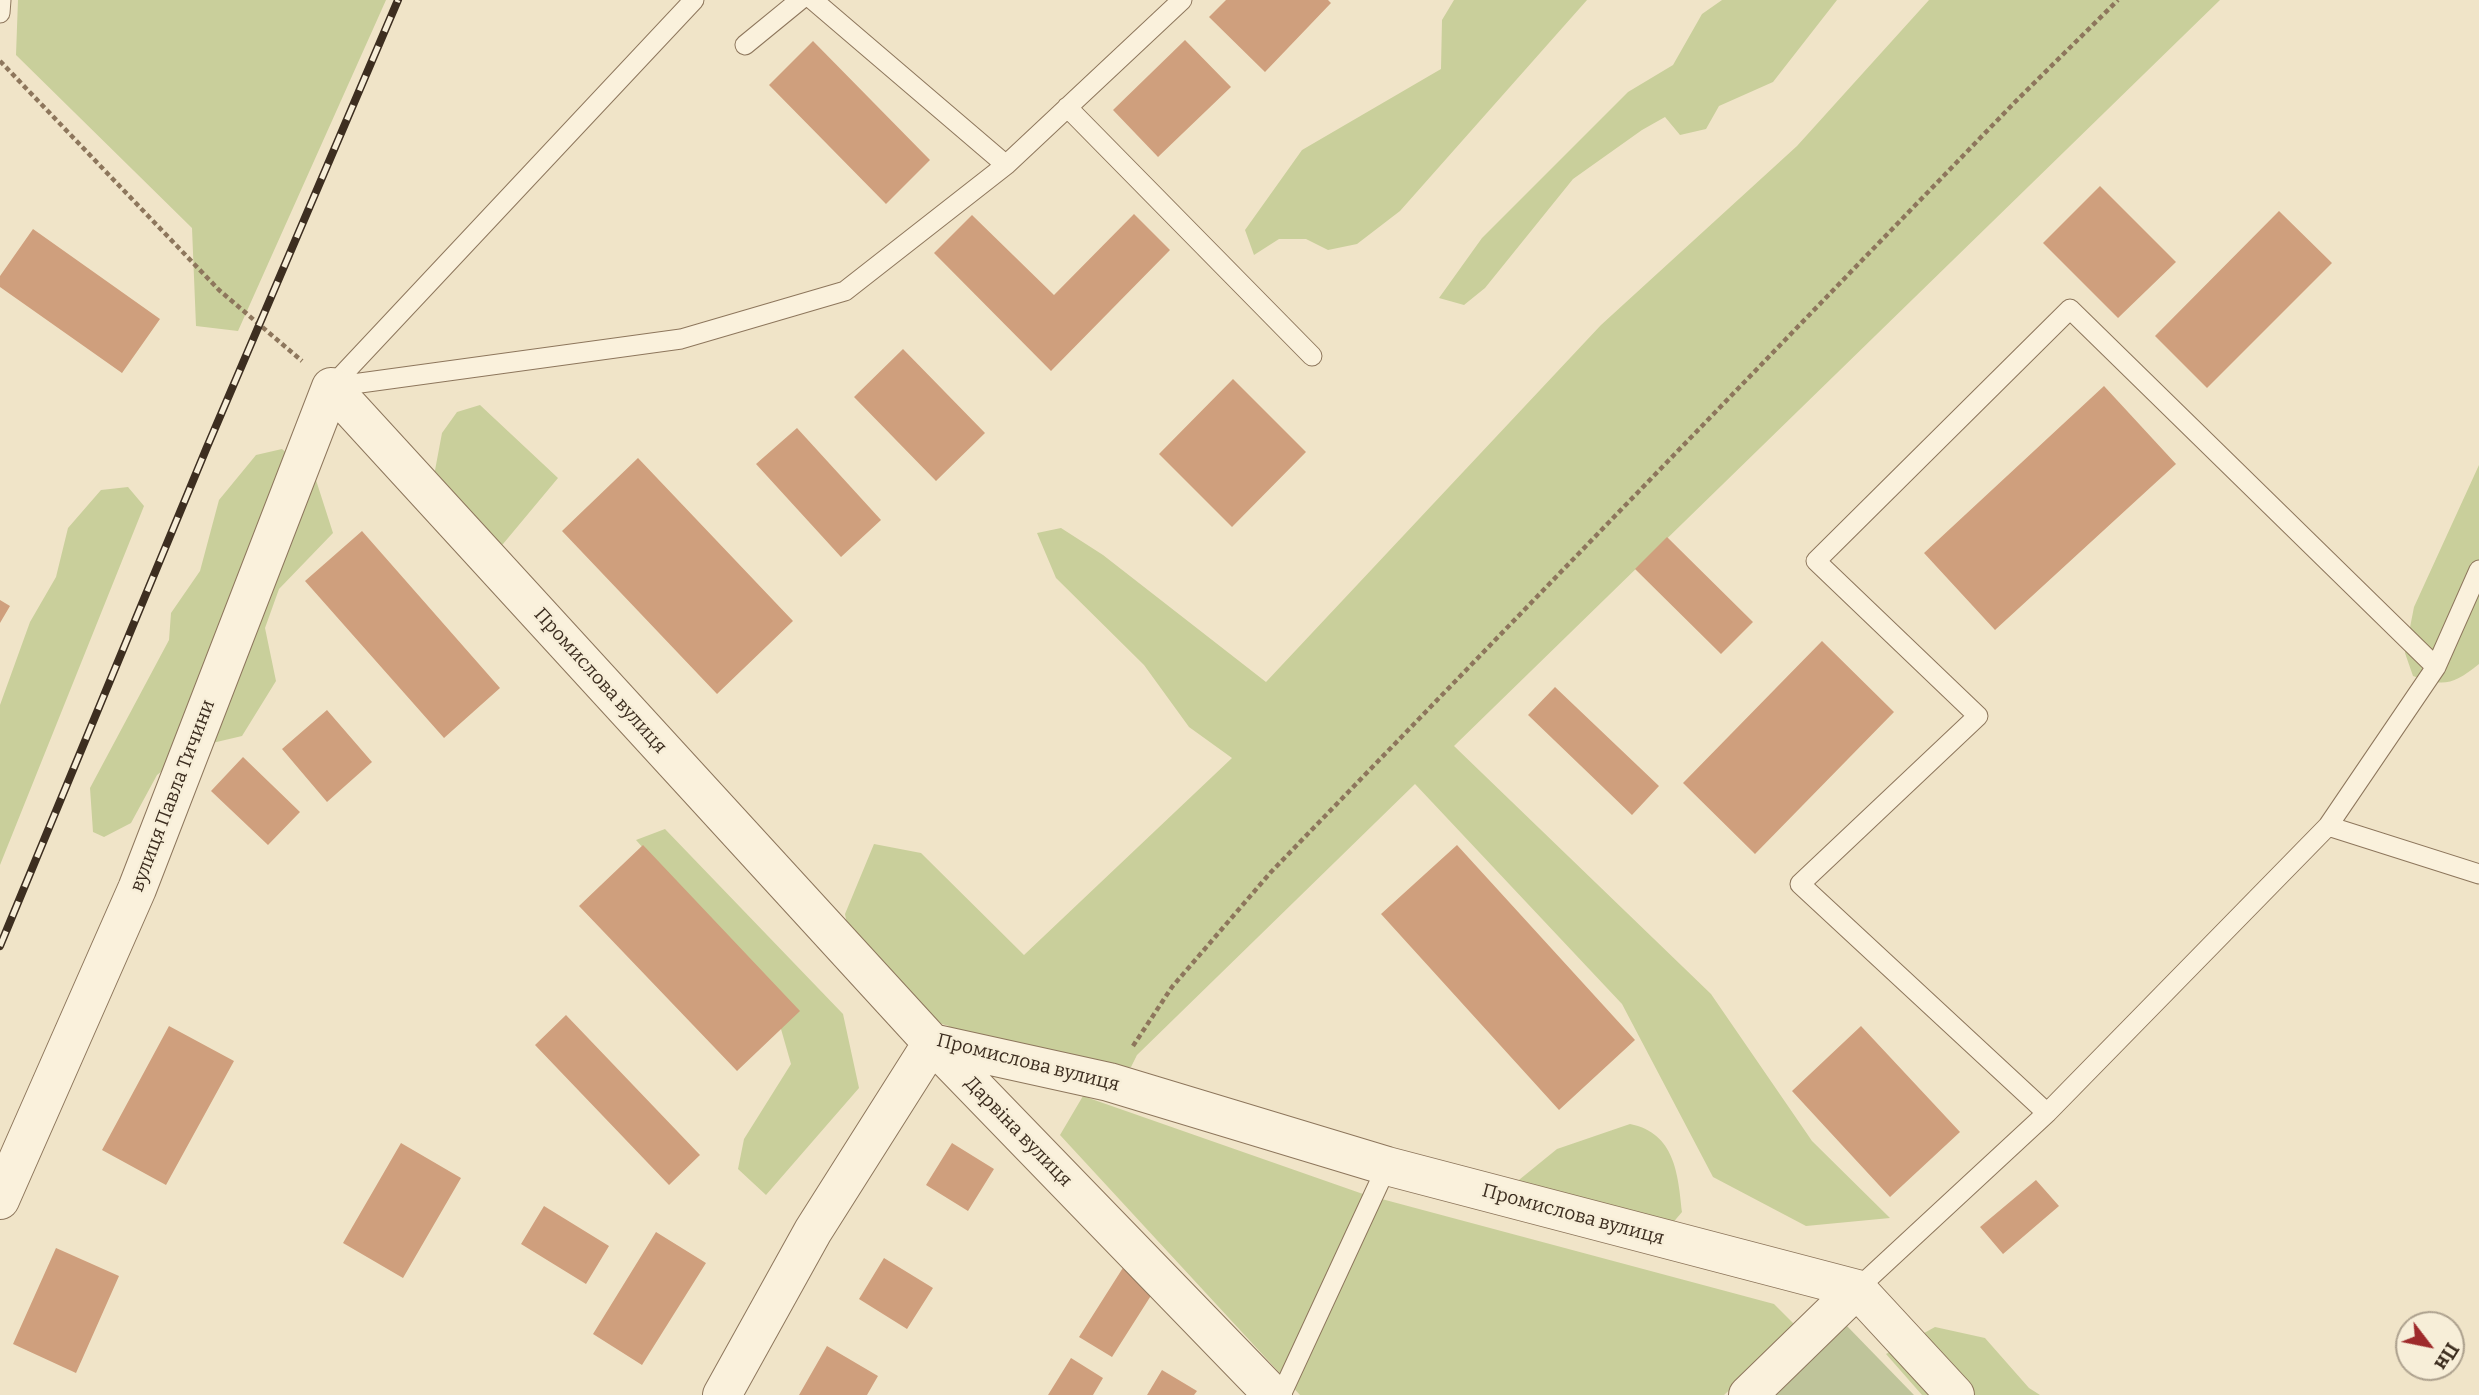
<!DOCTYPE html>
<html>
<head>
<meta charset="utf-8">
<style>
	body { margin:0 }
	#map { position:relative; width:2479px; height:1395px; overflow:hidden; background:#f0e4c8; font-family:Bitter,serif }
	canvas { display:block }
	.north { position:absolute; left:2395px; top:1311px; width:70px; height:70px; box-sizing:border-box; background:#f7eed8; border:2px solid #ada18e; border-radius:50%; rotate:122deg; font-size:19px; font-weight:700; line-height:28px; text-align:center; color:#3d2e20 }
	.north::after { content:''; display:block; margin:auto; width:24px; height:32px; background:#9e2a2b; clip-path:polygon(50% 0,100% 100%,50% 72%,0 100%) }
</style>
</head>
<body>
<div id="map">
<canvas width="2479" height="1395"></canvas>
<div class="north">Пн</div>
</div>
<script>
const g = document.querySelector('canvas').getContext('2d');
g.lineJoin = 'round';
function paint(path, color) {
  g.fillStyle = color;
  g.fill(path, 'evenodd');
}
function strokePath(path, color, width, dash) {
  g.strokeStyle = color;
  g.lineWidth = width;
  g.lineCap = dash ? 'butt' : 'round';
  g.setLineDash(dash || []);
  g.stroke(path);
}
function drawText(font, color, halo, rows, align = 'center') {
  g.font = font + ' Bitter,serif';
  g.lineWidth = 5;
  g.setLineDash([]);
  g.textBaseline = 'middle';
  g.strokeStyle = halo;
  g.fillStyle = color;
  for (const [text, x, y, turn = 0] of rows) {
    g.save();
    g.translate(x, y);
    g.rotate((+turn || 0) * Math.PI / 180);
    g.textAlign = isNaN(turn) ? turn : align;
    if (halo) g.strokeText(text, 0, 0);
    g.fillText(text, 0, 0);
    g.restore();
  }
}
paint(new Path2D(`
	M18,0H386L238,331L196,326L192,228L16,55Z
	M1454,0H1587L1400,211L1357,244L1328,250L1306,239H1279L1254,255L1245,230L1302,150L1441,69L1442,20Z
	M1722,0H1837L1773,82L1719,106L1706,129L1680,135L1665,117L1642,130L1573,179L1485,288L1464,305L1439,298L1482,238L1628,92L1673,65L1702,14Z
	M1929,0H2220L1454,746L1711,994L1812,1141L1890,1218L1806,1226L1713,1177L1622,1004L1415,784L1137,1055L1131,1067L1123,1069L932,1043L949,1026L942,1024L900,995L850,940L845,914L874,844L921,853L1024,955L1232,758L1189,727L1144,665L1056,578L1037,533L1061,528L1103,555L1266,682L1601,325L1797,146Z
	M480,405L558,478L498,550L433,481L442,433L457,412Z
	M282,449L315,477L333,533L279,589L265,628L276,681L242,736L191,748L157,775L131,823L104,837L93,832L90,788L169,640L171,613L200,571L219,500L256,455Z
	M2479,465V664C2453,685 2444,687 2413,676L2405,653L2414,607Z
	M128,487L144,506L0,865V705L30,622L56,577L68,528L101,490Z
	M665,829L843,1014L859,1088L766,1195L738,1169L744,1139L791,1064L771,994L636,840Z
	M1083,1096L1363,1194L1774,1304L1797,1327L1724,1395H1300L1060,1135Z
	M1630,1124C1675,1133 1678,1174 1682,1212L1671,1225L1514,1184L1557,1149Z
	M1935,1327L1985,1338L2029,1388L2040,1395H1922L1886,1354Z`), '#c9cf9b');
paint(new Path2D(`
	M1846,1325L1914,1395H1772Z`), '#bfc49a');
paint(new Path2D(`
	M1226,0H1328L1331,3L1265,72L1209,17Z
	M1185,40L1231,87L1158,157L1113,110Z
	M813,41L930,160L886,204L769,85Z
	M2100,186L2176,262L2118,318L2043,243Z
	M2279,211L2332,263L2207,388L2155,336Z
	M1134,214L1170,250L1051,371L934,253L972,215L1054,295Z
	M33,229L160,319L122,373L0,287V276Z
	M903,349L985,433L936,481L854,397Z
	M1233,379L1306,452L1232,527L1159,454Z
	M2104,386L2176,464L1995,630L1924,553Z
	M797,428L881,520L841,557L756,464Z
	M638,458L793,621L717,694L562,531Z
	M362,531L500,688L444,738L305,581Z
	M1667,537L1753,622L1721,654L1635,569Z
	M0,600L10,606L0,623Z
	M1822,641L1894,712L1755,854L1683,783Z
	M1555,687L1659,786L1632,815L1528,715Z
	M327,710L372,762L327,802L282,749Z
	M243,757L300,812L268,845L211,791Z
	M643,845L800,1011L737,1071L579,906Z
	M1457,845L1635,1040L1559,1110L1381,914Z
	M566,1015L700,1155L669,1185L535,1045Z
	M169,1026L234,1061L166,1185L102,1150Z
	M1861,1026L1960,1132L1890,1197L1792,1091Z
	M401,1143L461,1178L403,1278L343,1243Z
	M952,1143L994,1169L968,1211L926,1185Z
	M2036,1180L2059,1206L2003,1254L1980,1227Z
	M544,1206L609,1246L586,1284L521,1244Z
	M656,1232L706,1263L642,1365L593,1334Z
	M56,1248L119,1276L76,1373L13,1344Z
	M884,1258L933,1288L907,1329L859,1299Z
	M1126,1263L1159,1283L1112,1357L1079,1337Z
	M827,1346L878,1376L867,1395H799Z
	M1071,1358L1103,1378L1093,1395H1048Z
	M1162,1370L1197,1391L1194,1395H1147Z`), '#cf9f7d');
const service = new Path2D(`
	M813,0L1006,165
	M0,13L1,0
	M745,45L800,0
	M1067,107L1312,356
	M331,387L681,339L845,291L1006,165L1182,0
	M331,387L694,0
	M2328,826L2436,667L2479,570
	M2047,1113L1800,884L1978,716L1816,561L2070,309L2436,667
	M1857,1289L2047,1113L2328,826L2479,874
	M1281,1395L1387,1166`);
const minor = new Path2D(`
	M0,1200L137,889L331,387L932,1043L1109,1082L1387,1166L1857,1289
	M1857,1289L1955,1395
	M722,1395L813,1231L932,1043L1273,1395
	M1748,1395L1857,1289`);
strokePath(service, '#8d765c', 21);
strokePath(minor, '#8d765c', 40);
strokePath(new Path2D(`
	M0,61L219,290L302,361
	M1133,1046L1172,987L1271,872L2015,102L2118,0`), '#8d765c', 4.5, [5, 3.5]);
strokePath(service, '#faf1dc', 19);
strokePath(minor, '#faf1dc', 38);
const rail = new Path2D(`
	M0,946L207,447L398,0`);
strokePath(rail, '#3d2e20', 8);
strokePath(rail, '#f7eed8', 5, [16]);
drawText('19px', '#3d2e20', '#f7eed8', [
	["Промислова вулиця",600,681,48],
	["вулиця Павла Тичини",173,796,-69],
	["Промислова вулиця",1028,1063,14],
	["Дарвіна вулиця",1018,1132,46],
	["Промислова вулиця",1573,1215,15]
]);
</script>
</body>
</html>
